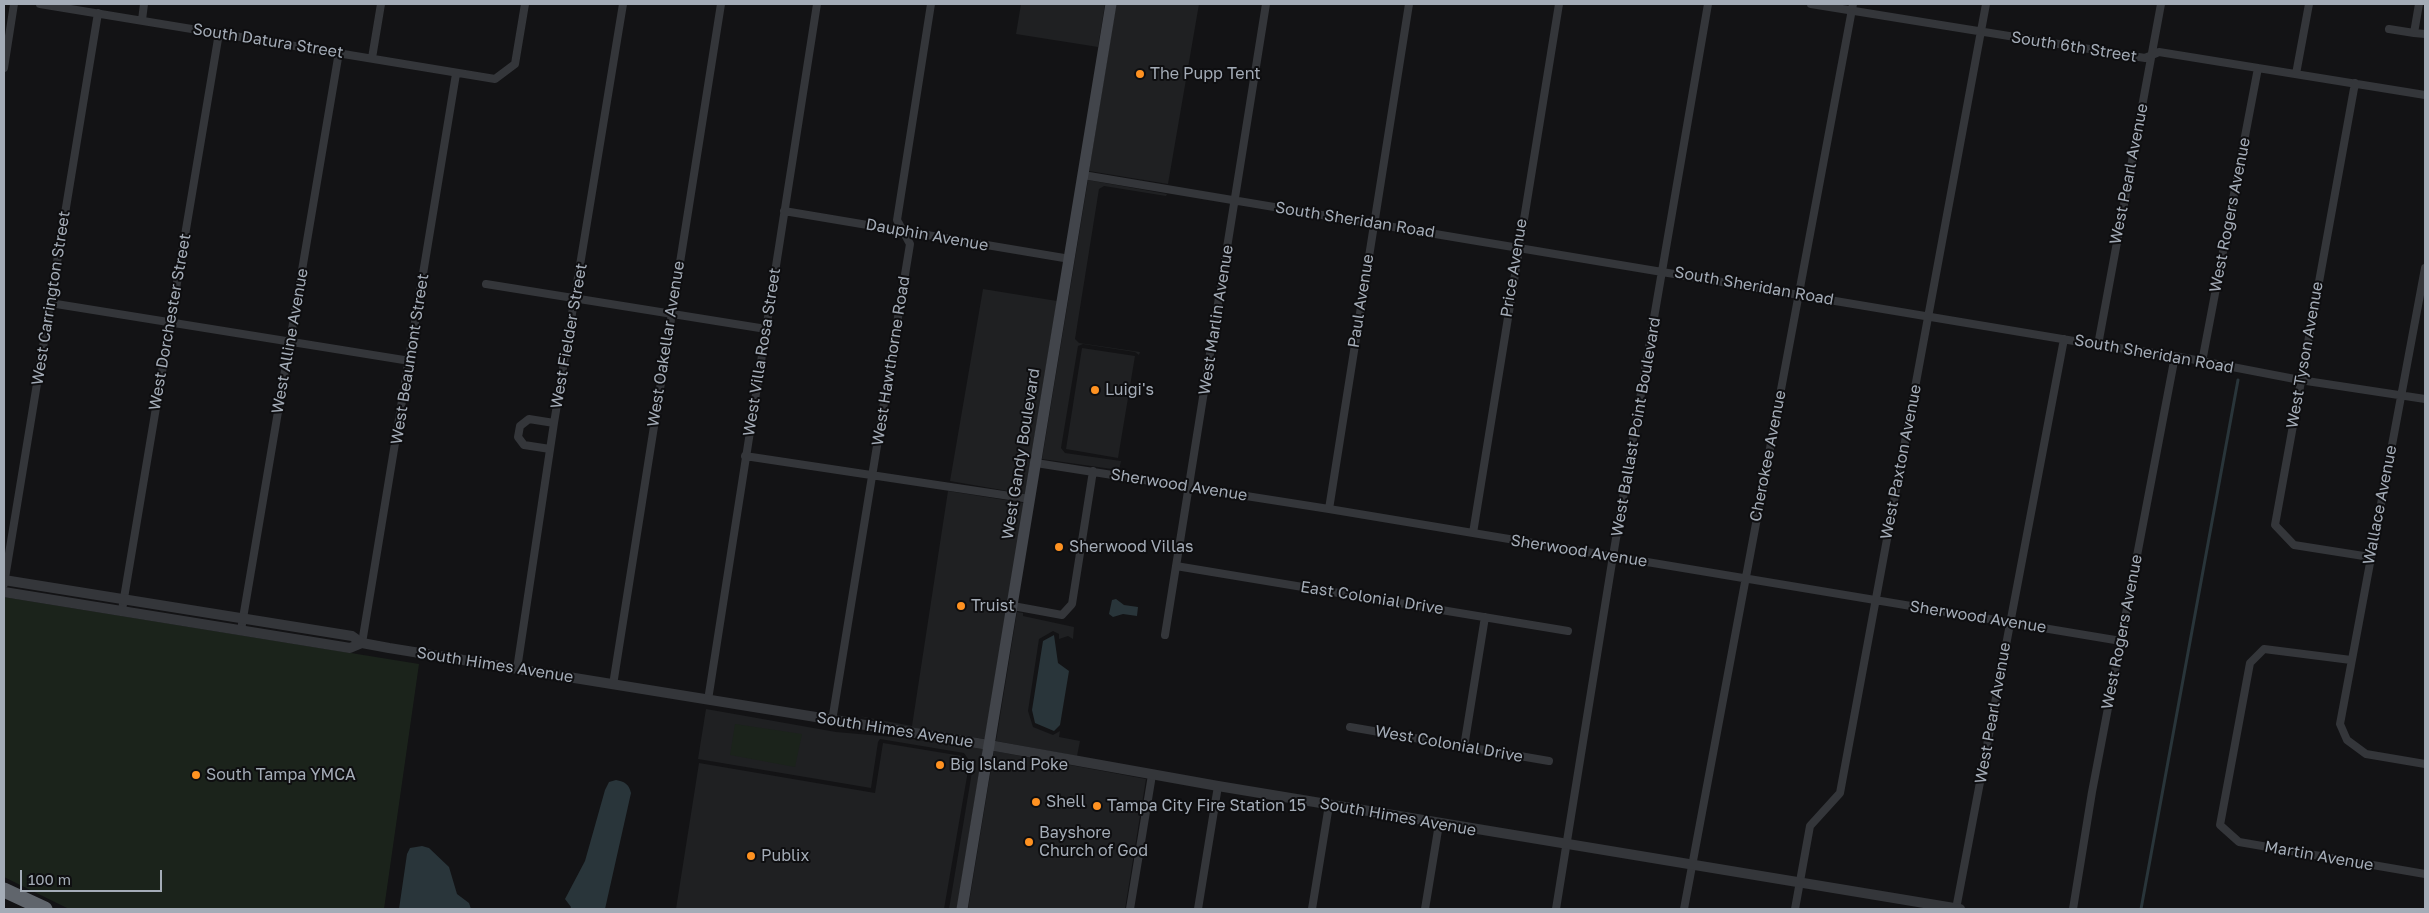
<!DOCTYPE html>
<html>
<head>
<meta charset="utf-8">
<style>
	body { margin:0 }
	#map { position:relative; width:2429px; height:913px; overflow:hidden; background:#131315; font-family:"Golos Text",sans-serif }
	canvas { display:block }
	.frame { position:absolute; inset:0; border:5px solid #a4acb7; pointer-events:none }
	.scale { position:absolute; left:20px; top:870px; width:142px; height:22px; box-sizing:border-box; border:2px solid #a4acb7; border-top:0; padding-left:6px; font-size:15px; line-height:18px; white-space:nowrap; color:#a4acb7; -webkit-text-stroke:4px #0e0e10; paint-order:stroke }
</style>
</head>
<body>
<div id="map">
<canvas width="2429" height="913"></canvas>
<div class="frame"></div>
<div class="scale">100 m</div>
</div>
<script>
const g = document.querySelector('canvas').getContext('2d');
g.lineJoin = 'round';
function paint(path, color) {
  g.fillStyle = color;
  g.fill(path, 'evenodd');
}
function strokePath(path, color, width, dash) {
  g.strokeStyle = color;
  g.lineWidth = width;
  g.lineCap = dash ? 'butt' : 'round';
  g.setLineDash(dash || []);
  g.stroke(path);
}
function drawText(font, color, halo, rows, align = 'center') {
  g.font = font + ' "Golos Text",sans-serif';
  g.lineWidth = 4;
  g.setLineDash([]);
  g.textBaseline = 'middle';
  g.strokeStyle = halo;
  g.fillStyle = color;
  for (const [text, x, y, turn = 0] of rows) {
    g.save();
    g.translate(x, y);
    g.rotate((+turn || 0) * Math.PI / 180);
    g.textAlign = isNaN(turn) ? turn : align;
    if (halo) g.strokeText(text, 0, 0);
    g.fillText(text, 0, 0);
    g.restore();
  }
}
paint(new Path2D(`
	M1021,4H1105L1098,47L1016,34Z
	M1116,4H1199L1168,184L1089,171Z
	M1088,180L1167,194L1166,196L1104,186L1099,189L1075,339L1079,343L1140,352L1139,355L1135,352L1083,344L1078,346L1061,448L1065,453L1121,461L1119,470L1042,459Z
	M983,289L1057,301L1025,494L950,481Z
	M1082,348L1135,356L1118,458L1066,449Z
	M948,491L1024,503L985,739L905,728L859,716L912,726Z
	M1017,612L1023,613V616L1074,627L1073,639L1068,636L1059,639V634L1053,631L1039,639L1028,711L1033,727L1053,735L1060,731L1059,737L1080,741L1077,756L996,741Z
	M706,709L836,732L904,738L983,749L957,909H949L973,766L964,753L880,739L878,742L871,788L698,759Z
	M883,743L962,756L969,765L944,909H676L699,763L875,793Z
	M994,751L1146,779L1125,909H968Z`), '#1f2022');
paint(new Path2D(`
	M4,597L419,664L384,909H69L4,877Z
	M735,724L802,734L795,767L730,755Z`), '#1b231b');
paint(new Path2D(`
	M1116,599L1124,605L1138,607L1137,616L1123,614L1113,617L1109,614L1112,600Z
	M1054,635L1058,663L1069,671L1060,725L1054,731L1035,723L1032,710L1043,641Z
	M616,780C625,782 629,784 631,793L605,909H570L571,907L565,899L585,861L605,790L609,782Z
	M422,846L429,848L449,867L457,894L469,903L471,909H399L407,854L410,848Z`), '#29353a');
strokePath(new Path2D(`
	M2141,909L2238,380`), '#29353a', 3);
strokePath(new Path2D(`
	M40,4L495,79L515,64L525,4
	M1811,4L2145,58L2159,52L2425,95
	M2419,4L2414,33L2425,34
	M142,20L144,4
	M2389,29L2414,33
	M372,58L381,4
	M4,68L14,4
	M2296,74L2309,4
	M2355,83L2275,525L2294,545L2370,557
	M1083,175L2098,345L2175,356L2300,380L2425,399
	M784,211L1070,259
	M2425,268L2340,724L2347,740L2366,754L2425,764
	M486,284L766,329
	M50,303L410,361
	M2098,345L2161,4
	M2202,362L2258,68
	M550,449L524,445L518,437L520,426L529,419L554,423
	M745,456L1030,499
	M1036,463L1329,509L2121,641
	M1329,509L1409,4
	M1473,533L1559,4
	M1176,566L1568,631
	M4,584L98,13
	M1013,606L1062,615L1072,604L1093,471
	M122,610L219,33
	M241,630L339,52
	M1165,635L1266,4
	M362,643L456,74
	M2351,660L2264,649L2250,663L2220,825L2239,842L2425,874
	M517,669L554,423L623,4
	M613,685L721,4
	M708,700L817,4
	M832,721L910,244L897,220L931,4
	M1350,727L1549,761
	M1464,747L1485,617
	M1130,909L1152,775
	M1198,909L1218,786
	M1312,909L1329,805
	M1425,909L1439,824
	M1556,909L1613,556L1708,4
	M1684,909L1853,4
	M1795,909L1810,826L1840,793L1986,4
	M1956,909L2064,339
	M2073,909L2092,792L2175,356`), '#34363a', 8);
strokePath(new Path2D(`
	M4,580L352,636L362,643L389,648L989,745L1218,786L1960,909
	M4,592L350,648L362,643`), '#34363a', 10);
strokePath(new Path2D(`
	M962,909L1111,4`), '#42454b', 11);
strokePath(new Path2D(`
	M4,890L45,909`), '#60656c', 15);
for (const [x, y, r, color] of [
	[1140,74,5,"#ff9221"],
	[1095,390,5,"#ff9221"],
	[1059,547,5,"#ff9221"],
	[961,606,5,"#ff9221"],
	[940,765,5,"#ff9221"],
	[196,775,5,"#ff9221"],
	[1036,802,5,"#ff9221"],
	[1097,806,5,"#ff9221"],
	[1029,842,5,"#ff9221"],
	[751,856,5,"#ff9221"]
]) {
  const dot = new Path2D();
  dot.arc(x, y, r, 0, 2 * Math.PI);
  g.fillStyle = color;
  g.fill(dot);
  strokePath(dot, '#0e0e10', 2);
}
drawText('16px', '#a4acb7', '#0e0e10', [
	["South Datura Street",268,41,9],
	["South 6th Street",2074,47,9],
	["West Pearl Avenue",2129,174,-79],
	["West Rogers Avenue",2230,215,-79],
	["South Sheridan Road",1355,220,9],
	["Dauphin Avenue",927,235,10],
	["Price Avenue",1514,268,-81],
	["South Sheridan Road",1754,286,10],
	["West Carrington Street",51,298,-81],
	["Paul Avenue",1361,301,-81],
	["West Marlin Avenue",1216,320,-81],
	["West Dorchester Street",170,322,-80],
	["West Fielder Street",569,336,-80],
	["West Alline Avenue",290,341,-80],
	["West Oakellar Avenue",666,344,-81],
	["West Villa Rosa Street",762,352,-81],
	["South Sheridan Road",2154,354,10],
	["West Tyson Avenue",2305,355,-80],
	["West Beaumont Street",410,359,-81],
	["West Hawthorne Road",891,361,-81],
	["West Ballast Point Boulevard",1636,427,-80],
	["West Gandy Boulevard",1021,454,-81],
	["Cherokee Avenue",1768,456,-79],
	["West Paxton Avenue",1901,462,-79],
	["Sherwood Avenue",1179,485,9],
	["Wallace Avenue",2380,505,-79],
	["Sherwood Avenue",1579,551,9],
	["East Colonial Drive",1372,598,9],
	["Sherwood Avenue",1978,617,9],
	["West Rogers Avenue",2122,632,-79],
	["South Himes Avenue",495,665,9],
	["West Pearl Avenue",1993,713,-80],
	["South Himes Avenue",895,730,9],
	["West Colonial Drive",1449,744,10],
	["South Himes Avenue",1398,817,10],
	["Martin Avenue",2319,856,10]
]);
drawText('16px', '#a4acb7', '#0e0e10', [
	["The Pupp Tent",1150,74],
	["Luigi's",1105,390],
	["Sherwood Villas",1069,547],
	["Truist",971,606],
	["Big Island Poke",950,765],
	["South Tampa YMCA",206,775],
	["Shell",1046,802],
	["Tampa City Fire Station 15",1107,806],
	["Bayshore",1039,833],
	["Church of God",1039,851],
	["Publix",761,856]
], 'left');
</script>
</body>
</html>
